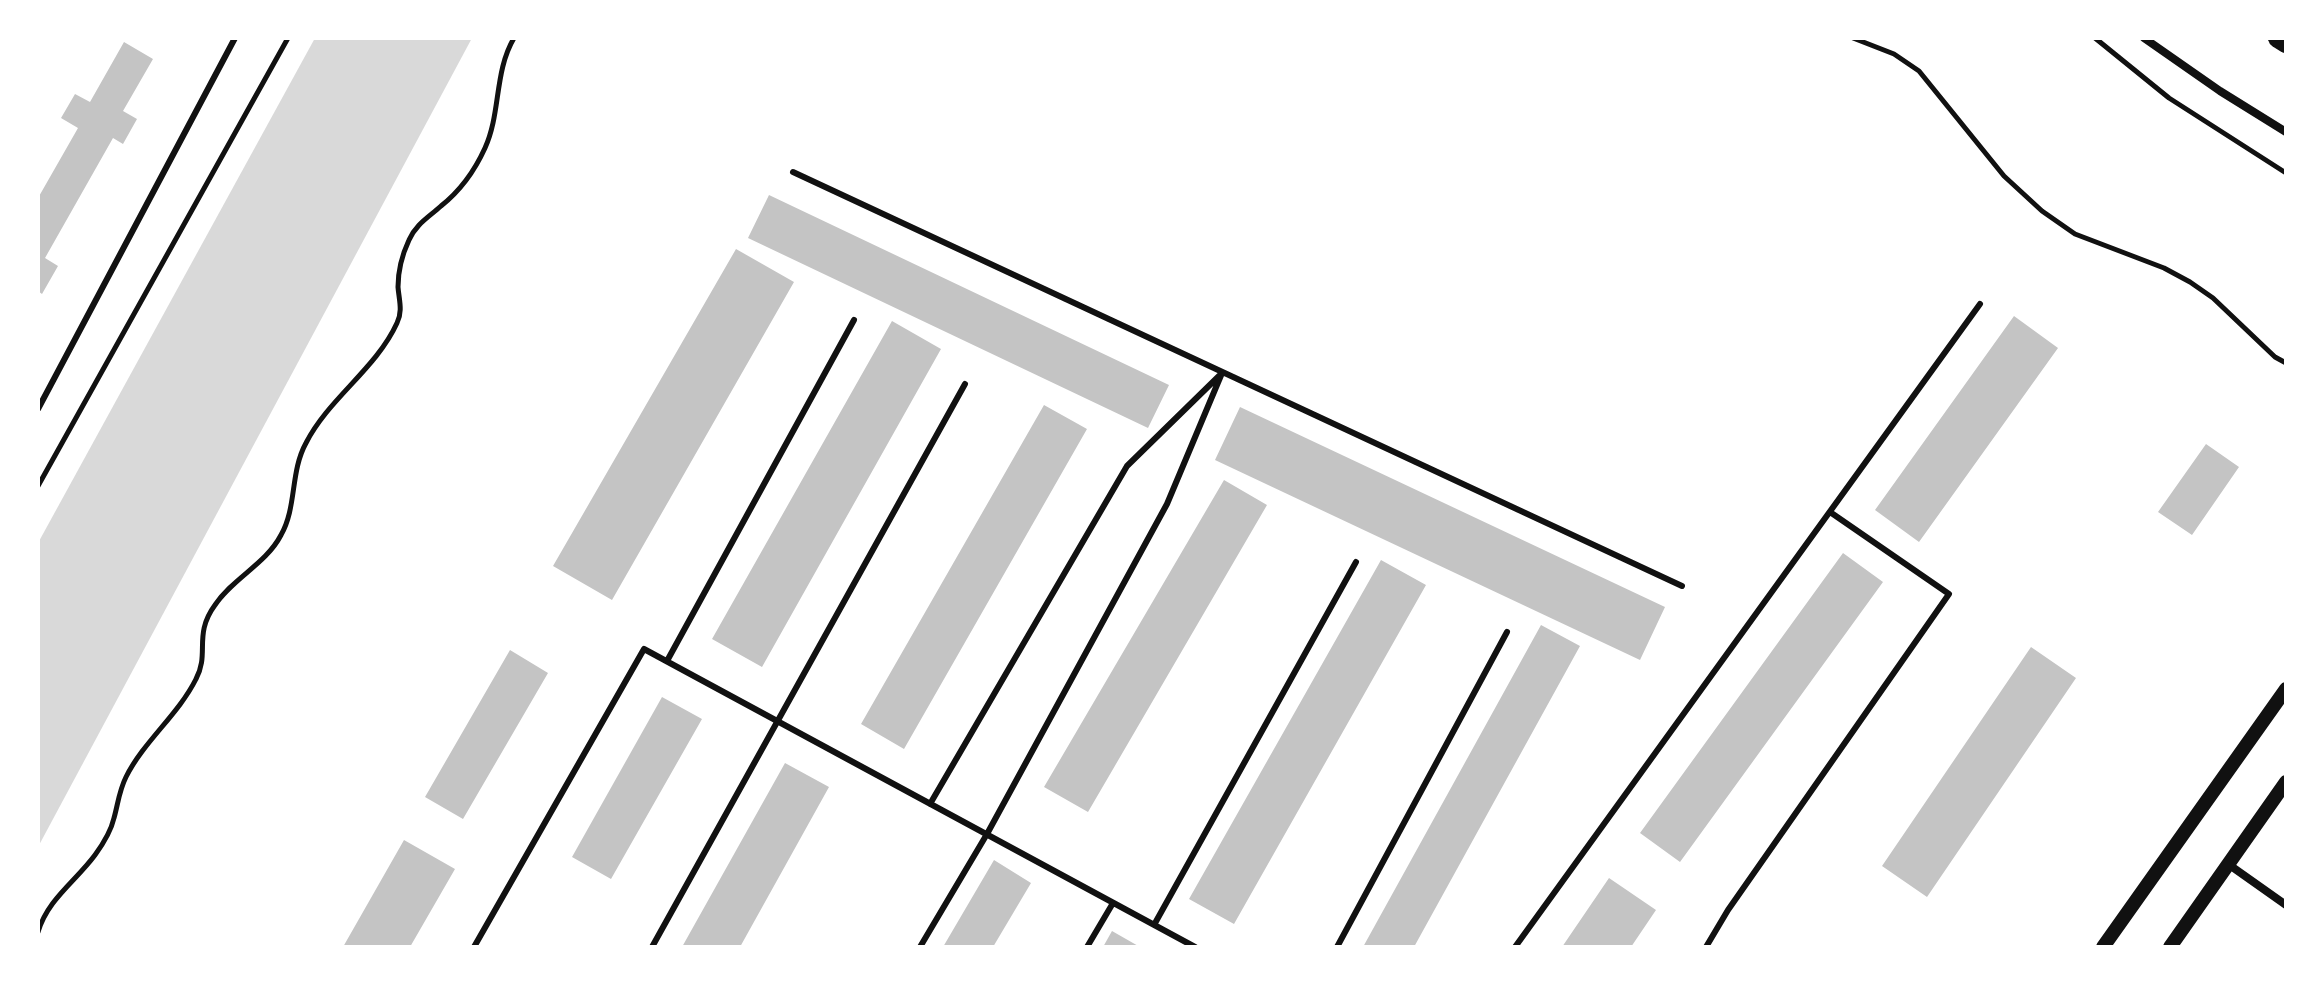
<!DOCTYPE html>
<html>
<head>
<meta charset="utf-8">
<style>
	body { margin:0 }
	#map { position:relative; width:2324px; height:985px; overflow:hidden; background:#fff; font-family:Helvetica,sans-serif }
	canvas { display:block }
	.frame { position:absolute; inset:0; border:40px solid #fff; pointer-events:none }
</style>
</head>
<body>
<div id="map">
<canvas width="2324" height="985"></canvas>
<div class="frame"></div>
</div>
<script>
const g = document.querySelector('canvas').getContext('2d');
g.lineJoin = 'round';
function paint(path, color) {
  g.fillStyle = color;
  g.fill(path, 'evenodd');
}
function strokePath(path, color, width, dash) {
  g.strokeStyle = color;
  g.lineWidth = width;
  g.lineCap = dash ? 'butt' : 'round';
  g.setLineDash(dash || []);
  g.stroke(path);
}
paint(new Path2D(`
	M315,38H472L38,847V543Z`), '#d9d9d9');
paint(new Path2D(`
	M124,42L153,59L123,111L137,119L123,144L113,138L45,258L58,266L42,294L38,291V198L78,128L61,118L75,94L90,102Z
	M769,195L1169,385L1148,428L748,238Z
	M736,249L794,282L612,600L553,566Z
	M2014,316L2058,348L1919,542L1875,510Z
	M892,321L941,349L762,667L712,639Z
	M1044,405L1087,429L904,749L861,724Z
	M1240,407L1665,607L1640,660L1215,460Z
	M2206,444L2239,467L2192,535L2158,512Z
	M1224,480L1267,505L1088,812L1044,787Z
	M1843,553L1883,582L1680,862L1640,833Z
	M1381,560L1426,585L1234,924L1189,899Z
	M1541,625L1580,646L1414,947H1363Z
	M2031,647L2076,678L1927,897L1882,866Z
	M510,650L548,673L463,819L425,797Z
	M662,697L702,719L611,879L572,857Z
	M785,763L829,787L740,947H682Z
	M404,840L455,869L410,947H343Z
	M994,860L1031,883L993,947H943Z
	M1609,878L1656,910L1631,947H1562Z
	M1112,931L1140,947H1103Z`), '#c4c4c4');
strokePath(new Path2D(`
	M1853,38L1894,54L1919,71L2004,176L2042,211L2075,234L2164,268L2190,282L2213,298L2275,357L2286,363
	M2095,38L2169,98L2286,173
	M38,486L288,38
	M38,932C48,899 75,882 95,855C103,844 111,831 114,818C118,804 119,791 126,777C144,741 178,715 196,679C210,653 193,635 215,605C233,578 266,564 281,535C297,507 290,472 306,443C329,398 376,369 397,323C403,311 399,300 398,287C398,271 402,255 409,240C416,224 429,217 441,206C460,191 475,170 485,148C501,113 494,72 514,38`), '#111', 5);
strokePath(new Path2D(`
	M793,172L1682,586
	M38,409L235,38
	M667,661L854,320
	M930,804L1127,466L1220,375
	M1154,925L1356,562
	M474,947L644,649L1195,947
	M652,947L965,384
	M920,947L987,834L1167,504L1222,373
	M1087,947L1113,903
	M1337,947L1507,632
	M1515,947L1980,304
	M1706,947L1728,910L1949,594L1830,512`), '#111', 6);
strokePath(new Path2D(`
	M2144,38L2220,91L2286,132
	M2228,864L2286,905`), '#111', 8);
strokePath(new Path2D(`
	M2103,947L2286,689
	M2170,947L2286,782`), '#111', 14);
strokePath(new Path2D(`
	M2278,38L2286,43`), '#111', 20);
</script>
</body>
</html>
